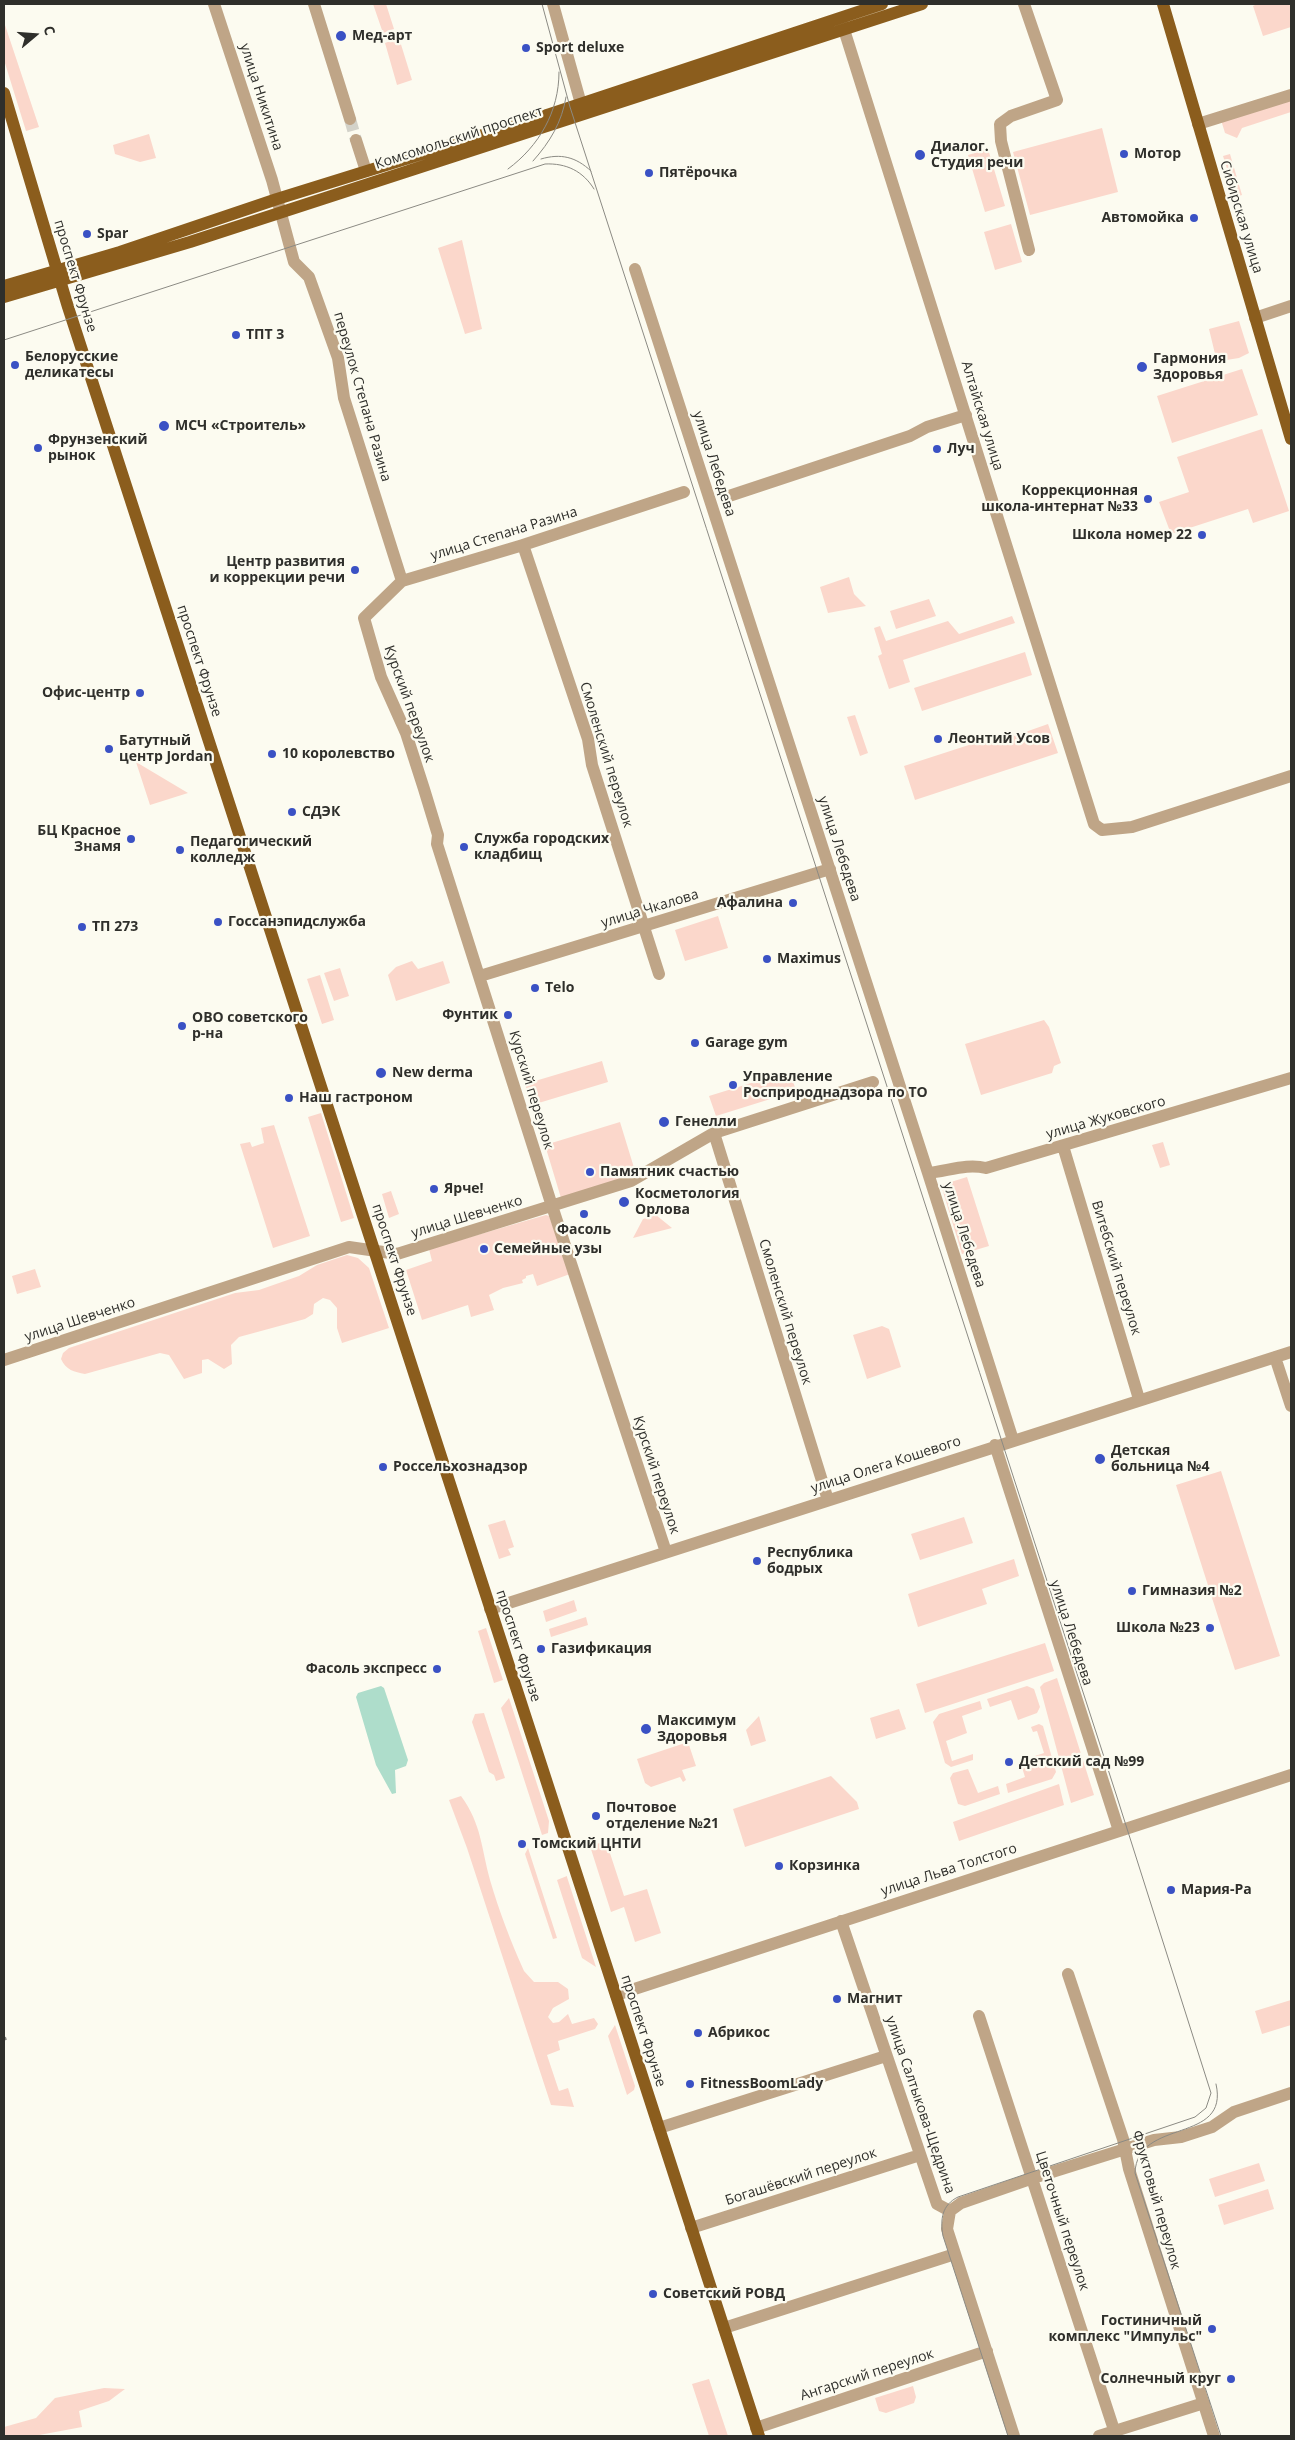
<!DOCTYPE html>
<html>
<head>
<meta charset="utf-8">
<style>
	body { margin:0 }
	#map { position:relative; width:1295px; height:2440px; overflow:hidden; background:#fcfbf0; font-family:"Open Sans",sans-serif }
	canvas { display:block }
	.frame { position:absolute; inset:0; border:5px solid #2f2f2b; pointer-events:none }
	.north { position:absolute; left:10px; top:10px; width:50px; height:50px; -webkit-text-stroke:4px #fcfbf0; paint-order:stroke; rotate:72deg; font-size:14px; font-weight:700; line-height:20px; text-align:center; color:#2f2f2b }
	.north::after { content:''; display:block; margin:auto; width:18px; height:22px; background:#2f2f2b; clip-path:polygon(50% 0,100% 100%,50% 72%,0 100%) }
</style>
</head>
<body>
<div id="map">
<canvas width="1295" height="2440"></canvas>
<div class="frame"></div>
<div class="north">С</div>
</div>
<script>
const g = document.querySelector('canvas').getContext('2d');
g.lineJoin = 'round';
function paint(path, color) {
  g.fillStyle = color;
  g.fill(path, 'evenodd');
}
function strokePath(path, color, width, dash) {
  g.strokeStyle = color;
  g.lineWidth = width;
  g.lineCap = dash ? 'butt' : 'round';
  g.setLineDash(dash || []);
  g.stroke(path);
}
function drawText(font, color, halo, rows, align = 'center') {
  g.font = font + ' "Open Sans",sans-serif';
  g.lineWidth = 4.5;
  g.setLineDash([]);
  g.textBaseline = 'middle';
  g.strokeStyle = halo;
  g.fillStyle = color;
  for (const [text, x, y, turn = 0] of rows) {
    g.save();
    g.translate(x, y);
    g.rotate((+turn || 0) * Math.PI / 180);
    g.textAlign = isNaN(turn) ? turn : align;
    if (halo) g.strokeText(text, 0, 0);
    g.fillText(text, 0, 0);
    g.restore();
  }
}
paint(new Path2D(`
	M373,4H386L394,29L383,33Z
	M1257,4H1291V27L1263,36L1253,6Z
	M4,22L39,127L26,131L4,60Z
	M399,38L412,80L397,85L385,43Z
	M1291,97V112L1242,128L1237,138L1225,133L1221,120Z
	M1102,128L1118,192L1030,215L1013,152Z
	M149,134L156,158L140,162L115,154L113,145Z
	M988,149L1005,206L985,212L968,155Z
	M1230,154L1242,195L1236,197L1223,156Z
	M1011,224L1022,262L995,270L984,232Z
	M462,240L482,329L465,334L438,248Z
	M1239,321L1249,353L1239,358L1220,361L1216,358L1209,329Z
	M1242,369L1258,415L1172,443L1157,396Z
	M1262,429L1289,511L1253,523L1248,509L1171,534L1159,502L1189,492L1177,457Z
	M849,577L854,594L866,606L828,613L820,587Z
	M929,599L936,616L896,629L890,611Z
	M1012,616L1015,623L903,660L910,682L889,689L878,656L882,654L874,628L880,626L886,641L948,621L959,634Z
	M1025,652L1032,675L922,711L914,688Z
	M855,715L868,753L860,756L847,717Z
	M1048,724L1058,753L915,800L904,766L1012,731L1014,736Z
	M136,762L188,793L150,805Z
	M718,916L728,948L685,961L675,930Z
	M412,961L418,969L443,961L450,983L396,1001L388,975L396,967Z
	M340,968L349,996L334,1001L324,973Z
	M320,975L334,1020L322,1024L307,979Z
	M1044,1020L1049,1027L1061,1063L1054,1066L1052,1073L981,1095L965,1044Z
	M602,1061L608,1082L532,1105L525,1084Z
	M790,1071L796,1091L716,1116L709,1096Z
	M321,1113L354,1218L341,1222L308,1117Z
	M620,1122L635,1171L633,1175L561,1198L545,1145Z
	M274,1125L310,1236L273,1248L240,1144L250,1142L252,1147L264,1143L261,1128Z
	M1163,1142L1170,1165L1160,1168L1152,1145Z
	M967,1177L989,1246L962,1254L941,1185Z
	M391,1191L399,1214L389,1218L382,1194Z
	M546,1215L549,1216L570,1274L537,1286L533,1274L526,1276V1278L522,1280L523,1283L503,1288L489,1295L494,1310L471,1317L468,1305L422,1320L406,1270L432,1261L429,1249Z
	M656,1215L672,1228L633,1238L643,1219Z
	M347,1255L358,1258L369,1268L389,1328L342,1343L337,1328V1308L330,1300L323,1298L314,1304L313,1314L305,1319L239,1337L231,1345L232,1364L224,1369L208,1359L202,1360V1373L184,1379L169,1355L160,1353L85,1374C74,1372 66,1370 61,1359L63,1353L69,1348L235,1293L259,1290L299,1276L317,1265Z
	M35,1269L41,1287L17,1294L12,1276Z
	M882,1326L889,1329L901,1367L867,1379L853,1335Z
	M1221,1471L1280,1656L1235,1670L1176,1485Z
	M964,1517L973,1543L920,1560L911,1534Z
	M505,1520L514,1547L508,1549L511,1555L499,1559L488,1525Z
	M1014,1559L1019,1576L982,1589L987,1604L918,1627L908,1594Z
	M574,1600L577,1611L546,1622L543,1611Z
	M586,1617L588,1625L551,1637L549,1629Z
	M486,1628L503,1680L494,1683L478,1631Z
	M1045,1643L1054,1671L925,1713L916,1684Z
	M1057,1678L1094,1795L1071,1803L1040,1687L1044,1683Z
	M1027,1686L1034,1689L1040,1707L1037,1713L1018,1720L1011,1700L990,1707L987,1699Z
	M509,1698L549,1821L548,1833L542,1835L501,1708Z
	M980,1701L982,1709L962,1716L967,1733L946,1741L952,1761L973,1754V1760L951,1767L945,1763L933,1722L939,1714Z
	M899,1709L906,1729L876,1739L870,1718Z
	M484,1713L505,1778L496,1781L494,1775L489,1772L472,1722L475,1714Z
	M759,1716L766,1741L751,1746L746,1730Z
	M1039,1724L1043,1726L1056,1772L1052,1779L1008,1793L1006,1784L1025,1777L1020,1761L1044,1753L1037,1731L1033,1732L1031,1727Z
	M688,1742L696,1766L682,1770L686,1780L683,1782L680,1777L651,1787L645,1783L637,1759Z
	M968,1769L978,1793L998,1786L1000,1794L965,1806L958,1804L950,1778L953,1773Z
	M831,1776L857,1802L859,1809L745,1847L733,1809Z
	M1059,1784L1064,1805L959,1841L953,1822Z
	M461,1796C482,1825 481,1848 490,1880C499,1911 511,1942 524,1971L534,1982H558L568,1989L569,1999L553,2008L548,2017L553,2023L559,2022L568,2014L572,2024L594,2018L598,2024L595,2029L558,2041L560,2050L547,2055L559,2091L568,2088L574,2107L551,2105L467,1848L449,1800Z
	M606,1841L624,1896L647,1889L661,1933L635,1942L624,1907L611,1912L590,1846Z
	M528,1848L557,1938L553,1939L525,1854Z
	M567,1876V1877L596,1967L582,1958L557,1880Z
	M1291,2000V2025L1262,2034L1255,2011Z
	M615,2025L635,2086L634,2090L627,2095L608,2036Z
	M1259,2163L1265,2181L1215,2197L1209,2179Z
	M1268,2189L1274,2209L1224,2225L1218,2205Z
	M709,2379L728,2436H709L692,2384Z
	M913,2386L916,2397L914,2403L886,2413L879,2411L875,2398Z
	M104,2388L125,2389L109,2401L79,2411L82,2427L34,2436H4V2427L36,2418L55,2398Z`), '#fbd7cb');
paint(new Path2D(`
	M381,1686L384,1688L408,1760L406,1766L395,1770L396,1793L392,1794L376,1765L356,1697L358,1693Z`), '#aeddcb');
strokePath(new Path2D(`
	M350,119L356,140`), '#d3d2c9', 12, [12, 6]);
strokePath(new Path2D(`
	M214,4L272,180L294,262L309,277L338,358L344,398L402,581
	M314,4L350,119
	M553,4L581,104
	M1024,4L1057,100L1011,116L1000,124L1001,141L1029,250
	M841,20L1094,824L1102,830L1132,827L1291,776
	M1198,124L1291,95
	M356,140L366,171
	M635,269L928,1173L1013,1440
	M1255,318L1291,306
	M726,497L910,436L927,427L966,415
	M523,545L588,739L592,765L659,974
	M480,976L830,869
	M714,1133L828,1500
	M1063,1146L1139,1399
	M928,1173C948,1171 967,1163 986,1168L1291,1078
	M1275,1357L1291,1406
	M4,1360L349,1247L397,1254L631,1181L714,1133L873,1082
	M995,1445L1119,1831
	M666,1552L552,1206L437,844L438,835L424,789L406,733L381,677L364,618L402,581L523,545L684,492
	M490,1609L1291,1352
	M841,1921L937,2204L950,2211L947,2229L1014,2436
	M1068,1974L1123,2139L1129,2169L1214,2436
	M616,1995L1291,1775
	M979,2016L1116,2436
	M659,2128L886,2056
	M950,2211L961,2203L1033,2178L1154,2140L1181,2137L1212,2127L1234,2112L1291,2093
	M691,2228L920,2155
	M724,2328L955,2254
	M756,2428L987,2351
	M1099,2436L1204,2403`), '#bfa587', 12);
strokePath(new Path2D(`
	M1163,4L1291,439
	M4,93L68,307L759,2436
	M4,286L120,252L277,199L550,114L882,4
	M4,297L190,242L922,4`), '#8b5d1d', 12);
strokePath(new Path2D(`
	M542,4L570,107L1116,1794L1211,2093L1206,2108L1195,2117L958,2197C942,2205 940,2219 943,2236L1008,2436
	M541,159C561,153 576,157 591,171
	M533,161C550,142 562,122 566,97
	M508,169C539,146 559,112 559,72
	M4,340L545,164C566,163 583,171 594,189
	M1216,2084C1230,2145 1137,2117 1135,2173L1221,2436`), '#8b8a83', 1);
strokePath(new Path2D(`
	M4,2039L7,2038`), '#8b8a83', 3, [2.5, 5]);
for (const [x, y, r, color] of [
	[341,36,6,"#3a51c4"],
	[526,48,5,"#3a51c4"],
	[1124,154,5,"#3a51c4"],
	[920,155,6,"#3a51c4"],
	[649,173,5,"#3a51c4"],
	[1194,218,5,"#3a51c4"],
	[87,234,5,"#3a51c4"],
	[236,335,5,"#3a51c4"],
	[15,365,5,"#3a51c4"],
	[1142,367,6,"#3a51c4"],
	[164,426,6,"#3a51c4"],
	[38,448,5,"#3a51c4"],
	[937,449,5,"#3a51c4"],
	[1148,499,5,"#3a51c4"],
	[1202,535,5,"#3a51c4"],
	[355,570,5,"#3a51c4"],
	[140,693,5,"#3a51c4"],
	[938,739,5,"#3a51c4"],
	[109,749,5,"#3a51c4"],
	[272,754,5,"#3a51c4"],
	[292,812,5,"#3a51c4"],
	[131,839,5,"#3a51c4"],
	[464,847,5,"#3a51c4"],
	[180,850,5,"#3a51c4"],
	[793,903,5,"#3a51c4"],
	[218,922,5,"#3a51c4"],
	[82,927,5,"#3a51c4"],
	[767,959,5,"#3a51c4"],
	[535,988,5,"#3a51c4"],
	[508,1015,5,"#3a51c4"],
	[182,1026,5,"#3a51c4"],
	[695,1043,5,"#3a51c4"],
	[381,1073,6,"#3a51c4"],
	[733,1085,5,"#3a51c4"],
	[289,1098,5,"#3a51c4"],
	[664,1122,6,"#3a51c4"],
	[590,1172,5,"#3a51c4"],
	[434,1189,5,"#3a51c4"],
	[624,1202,6,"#3a51c4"],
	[584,1214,5,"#3a51c4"],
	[484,1249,5,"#3a51c4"],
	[1100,1459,6,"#3a51c4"],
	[383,1467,5,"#3a51c4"],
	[757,1561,5,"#3a51c4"],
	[1132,1591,5,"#3a51c4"],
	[1210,1628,5,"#3a51c4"],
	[541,1649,5,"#3a51c4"],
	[437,1669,5,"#3a51c4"],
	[646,1729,6,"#3a51c4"],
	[1009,1762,5,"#3a51c4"],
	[596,1816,5,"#3a51c4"],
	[522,1844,5,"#3a51c4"],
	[779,1866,5,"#3a51c4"],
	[1171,1890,5,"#3a51c4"],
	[837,1999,5,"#3a51c4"],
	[698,2033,5,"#3a51c4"],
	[690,2084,5,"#3a51c4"],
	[653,2294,5,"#3a51c4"],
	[1212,2329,5,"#3a51c4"],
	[1231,2379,5,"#3a51c4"]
]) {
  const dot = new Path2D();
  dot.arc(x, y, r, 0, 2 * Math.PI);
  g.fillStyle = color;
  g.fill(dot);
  strokePath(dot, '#fcfbf0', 2);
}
drawText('bold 14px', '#2f2f2b', '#fcfbf0', [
	["Мед-арт",352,36],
	["Sport deluxe",536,48],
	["Диалог.",931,147],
	["Студия речи",931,163],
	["Мотор",1134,154],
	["Пятёрочка",659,173],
	["Автомойка",1184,218,"right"],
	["Spar",97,234],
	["ТПТ 3",246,335],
	["Белорусские",25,357],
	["деликатесы",25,373],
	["Гармония",1153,359],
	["Здоровья",1153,375],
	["МСЧ «Строитель»",175,426],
	["Фрунзенский",48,440],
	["рынок",48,456],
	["Луч",947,449],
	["Коррекционная",1138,491,"right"],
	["школа-интернат №33",1138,507,"right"],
	["Школа номер 22",1192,535,"right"],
	["Центр развития",345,562,"right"],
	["и коррекции речи",345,578,"right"],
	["Офис-центр",130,693,"right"],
	["Леонтий Усов",948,739],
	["Батутный",119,741],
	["центр Jordan",119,757],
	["10 королевство",282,754],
	["СДЭК",302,812],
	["БЦ Красное",121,831,"right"],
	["Знамя",121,847,"right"],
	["Служба городских",474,839],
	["кладбищ",474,855],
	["Педагогический",190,842],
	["колледж",190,858],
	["Афалина",783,903,"right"],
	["Госсанэпидслужба",228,922],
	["ТП 273",92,927],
	["Maximus",777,959],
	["Telo",545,988],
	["Фунтик",498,1015,"right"],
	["ОВО советского",192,1018],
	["р-на",192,1034],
	["Garage gym",705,1043],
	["New derma",392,1073],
	["Управление",743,1077],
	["Росприроднадзора по ТО",743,1093],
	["Наш гастроном",299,1098],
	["Генелли",675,1122],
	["Памятник счастью",600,1172],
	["Ярче!",444,1189],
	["Косметология",635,1194],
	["Орлова",635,1210],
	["Фасоль",584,1230,"center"],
	["Семейные узы",494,1249],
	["Детская",1111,1451],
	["больница №4",1111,1467],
	["Россельхознадзор",393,1467],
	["Республика",767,1553],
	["бодрых",767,1569],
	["Гимназия №2",1142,1591],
	["Школа №23",1200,1628,"right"],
	["Газификация",551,1649],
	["Фасоль экспресс",427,1669,"right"],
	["Максимум",657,1721],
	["Здоровья",657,1737],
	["Детский сад №99",1019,1762],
	["Почтовое",606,1808],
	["отделение №21",606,1824],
	["Томский ЦНТИ",532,1844],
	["Корзинка",789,1866],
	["Мария-Ра",1181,1890],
	["Магнит",847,1999],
	["Абрикос",708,2033],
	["FitnessBoomLady",700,2084],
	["Советский РОВД",663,2294],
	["Гостиничный",1202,2321,"right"],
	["комплекс \"Импульс\"",1202,2337,"right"],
	["Солнечный круг",1221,2379,"right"]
], 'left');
drawText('14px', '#2f2f2b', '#fcfbf0', [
	["улица Никитина",261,97,72],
	["Комсомольский проспект",459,138,-18],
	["Сибирская улица",1241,217,73],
	["проспект Фрунзе",75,276,73],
	["переулок Степана Разина",362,397,74],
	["Алтайская улица",982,416,73],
	["улица Лебедева",714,464,72],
	["улица Степана Разина",504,534,-17],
	["проспект Фрунзе",199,661,72],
	["Курский переулок",409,704,70],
	["Смоленский переулок",606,755,73],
	["улица Лебедева",839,849,72],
	["улица Чкалова",650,909,-17],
	["Курский переулок",531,1090,73],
	["улица Жуковского",1106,1118,-16],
	["улица Шевченко",467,1217,-17],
	["улица Лебедева",964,1235,72],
	["проспект Фрунзе",394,1260,72],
	["Витебский переулок",1116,1268,73],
	["Смоленский переулок",785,1312,73],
	["улица Шевченко",80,1320,-18],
	["улица Олега Кошевого",886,1465,-18],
	["Курский переулок",656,1475,72],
	["улица Лебедева",1071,1633,72],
	["проспект Фрунзе",518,1646,72],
	["улица Льва Толстого",949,1870,-18],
	["проспект Фрунзе",643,2031,72],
	["улица Салтыкова-Щедрина",920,2105,71],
	["Богашёвский переулок",801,2177,-18],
	["Фруктовый переулок",1156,2200,74],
	["Цветочный переулок",1062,2221,72],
	["Ангарский переулок",867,2375,-18]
]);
</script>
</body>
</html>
